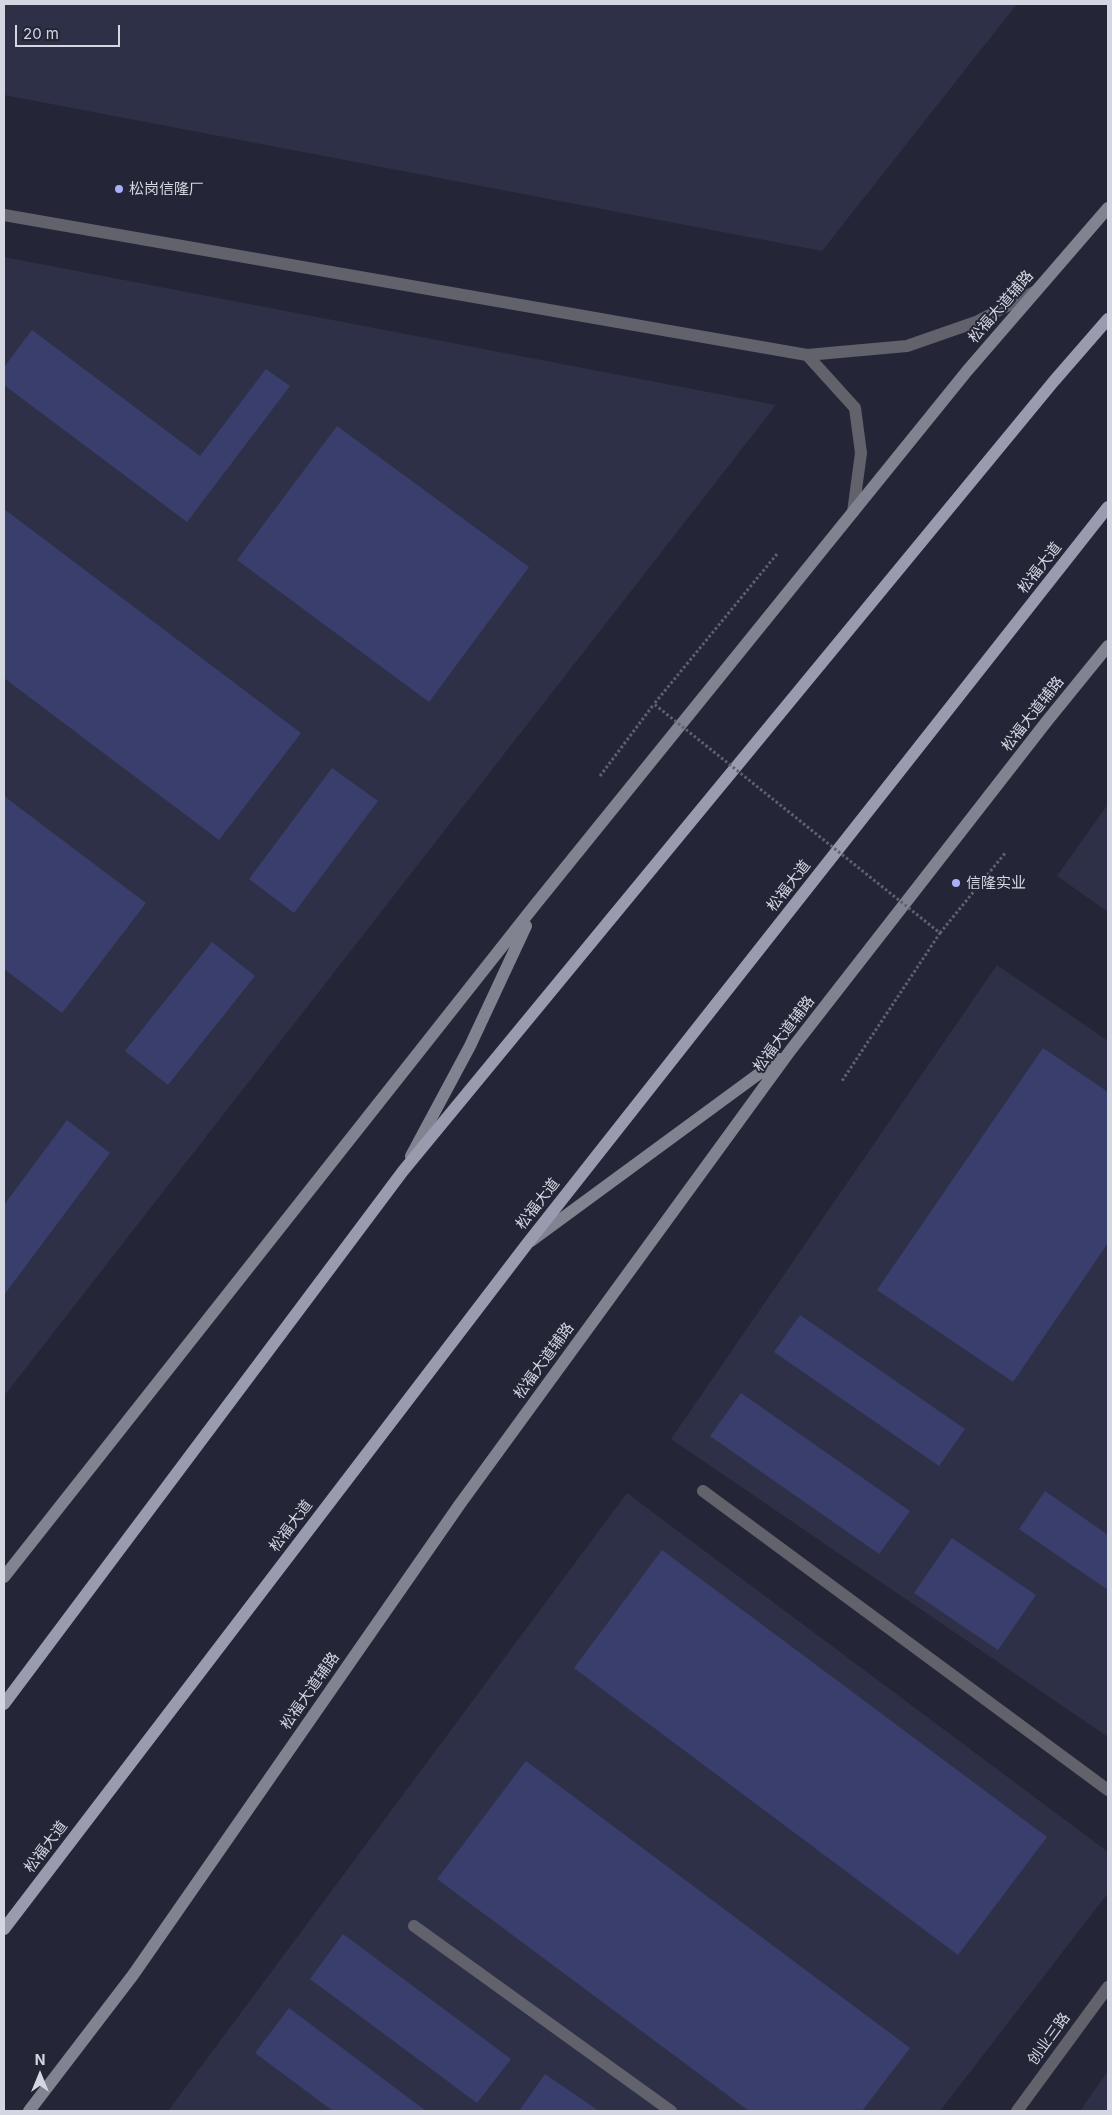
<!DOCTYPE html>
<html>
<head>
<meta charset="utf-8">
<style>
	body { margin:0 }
	#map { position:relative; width:1112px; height:2115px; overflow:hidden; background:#242637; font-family:Inter,sans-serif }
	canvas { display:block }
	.frame { position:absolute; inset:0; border:5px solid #d4d6e1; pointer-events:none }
	.north { position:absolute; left:15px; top:2050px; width:50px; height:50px; -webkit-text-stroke:4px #242637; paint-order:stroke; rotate:0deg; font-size:14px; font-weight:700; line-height:20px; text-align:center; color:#d4d6e1 }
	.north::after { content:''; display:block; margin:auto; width:18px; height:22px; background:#d4d6e1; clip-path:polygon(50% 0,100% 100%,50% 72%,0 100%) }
	.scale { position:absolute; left:15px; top:25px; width:105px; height:22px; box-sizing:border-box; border:2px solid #d4d6e1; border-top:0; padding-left:6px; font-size:15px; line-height:18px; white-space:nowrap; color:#d4d6e1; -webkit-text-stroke:4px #242637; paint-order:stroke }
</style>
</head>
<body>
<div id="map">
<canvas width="1112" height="2115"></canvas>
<div class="frame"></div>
<div class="north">N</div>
<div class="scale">20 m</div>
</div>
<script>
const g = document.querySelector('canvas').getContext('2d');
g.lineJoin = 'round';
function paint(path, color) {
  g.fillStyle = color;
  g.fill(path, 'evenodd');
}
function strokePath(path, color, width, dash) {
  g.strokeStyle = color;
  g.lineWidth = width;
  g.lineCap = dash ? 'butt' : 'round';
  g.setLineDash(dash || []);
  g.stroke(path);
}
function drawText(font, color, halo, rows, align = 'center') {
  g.font = font + ' Inter,"Noto Sans SC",sans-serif';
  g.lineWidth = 4;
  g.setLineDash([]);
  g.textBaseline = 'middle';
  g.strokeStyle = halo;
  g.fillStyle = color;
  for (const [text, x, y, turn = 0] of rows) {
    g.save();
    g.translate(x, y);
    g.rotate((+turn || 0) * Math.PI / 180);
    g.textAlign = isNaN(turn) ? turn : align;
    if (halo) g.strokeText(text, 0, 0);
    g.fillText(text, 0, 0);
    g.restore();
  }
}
paint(new Path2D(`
	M4,4H1017L822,251L4,95Z
	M4,257L776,405L4,1396Z
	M1108,804V912L1057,876Z
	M997,965L1108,1041V1737L671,1439Z
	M627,1493L1108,1852V1893L940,2111H168Z
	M1108,2071V2111H1080Z`), '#2d3046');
paint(new Path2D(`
	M32,330L200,456L266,369L290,386L187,522L4,385V367Z
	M337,426L529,567L429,702L237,560Z
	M4,509L301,733L219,840L4,678Z
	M332,768L378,801L294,913L249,879Z
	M4,796L146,903L62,1013L4,969Z
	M212,942L255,976L168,1085L125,1051Z
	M1043,1048L1108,1092V1243L1013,1382L877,1290Z
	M67,1120L110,1153L4,1295V1205Z
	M800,1315L965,1429L939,1466L774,1352Z
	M741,1393L910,1511L879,1554L710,1436Z
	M1045,1491L1108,1535V1590L1019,1529Z
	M952,1538L1036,1595L998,1650L914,1593Z
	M662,1550L1047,1837L958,1955L574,1668Z
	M526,1761L910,2048L862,2111H749L437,1879Z
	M343,1934L511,2059L477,2103L310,1979Z
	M289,2008L426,2111H333L255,2053Z
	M545,2074L599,2111H519Z`), '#3a3e6c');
strokePath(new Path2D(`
	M600,776L654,704
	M940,933L1006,852`), '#606271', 3, [2.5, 2.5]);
strokePath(new Path2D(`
	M703,1491L1108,1790
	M414,1926L671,2111`), '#61626b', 12);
strokePath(new Path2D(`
	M4,215L807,355L907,346L976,322L1036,291
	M807,355L855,408L861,453L853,512
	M1017,2111L1108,1987`), '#61626b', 12);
strokePath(new Path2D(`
	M411,1156L470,1046L526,926
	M531,1241L779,1059
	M4,1577L535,905L967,371L1108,208
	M29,2111L133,1975L460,1504L790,1051L1047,721L1108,646`), '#818390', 12);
strokePath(new Path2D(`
	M4,1704L403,1171L1054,381L1108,319
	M4,1929L527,1244L1108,507`), '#999cae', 12);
strokePath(new Path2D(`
	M777,554L654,704L940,933L842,1081`), '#606271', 3, [2.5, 2.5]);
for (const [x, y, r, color] of [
	[119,189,5,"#a8b0fc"],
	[956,883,5,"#a8b0fc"]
]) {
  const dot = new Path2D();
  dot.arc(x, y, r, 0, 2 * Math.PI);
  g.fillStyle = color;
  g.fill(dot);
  strokePath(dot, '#242637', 2);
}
drawText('15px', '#d4d6e1', '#242637', [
	["松岗信隆厂",129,189],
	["信隆实业",966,883]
], 'left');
drawText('15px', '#d4d6e1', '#242637', [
	["松福大道辅路",1001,307,-49],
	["松福大道",1040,568,-52],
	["松福大道辅路",1033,714,-52],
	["松福大道",789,886,-52],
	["松福大道辅路",784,1034,-53],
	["松福大道",538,1204,-52],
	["松福大道辅路",544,1361,-54],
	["松福大道",291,1526,-53],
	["松福大道辅路",310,1691,-55],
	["松福大道",46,1847,-53],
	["创业三路",1049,2039,-54]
]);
</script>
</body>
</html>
